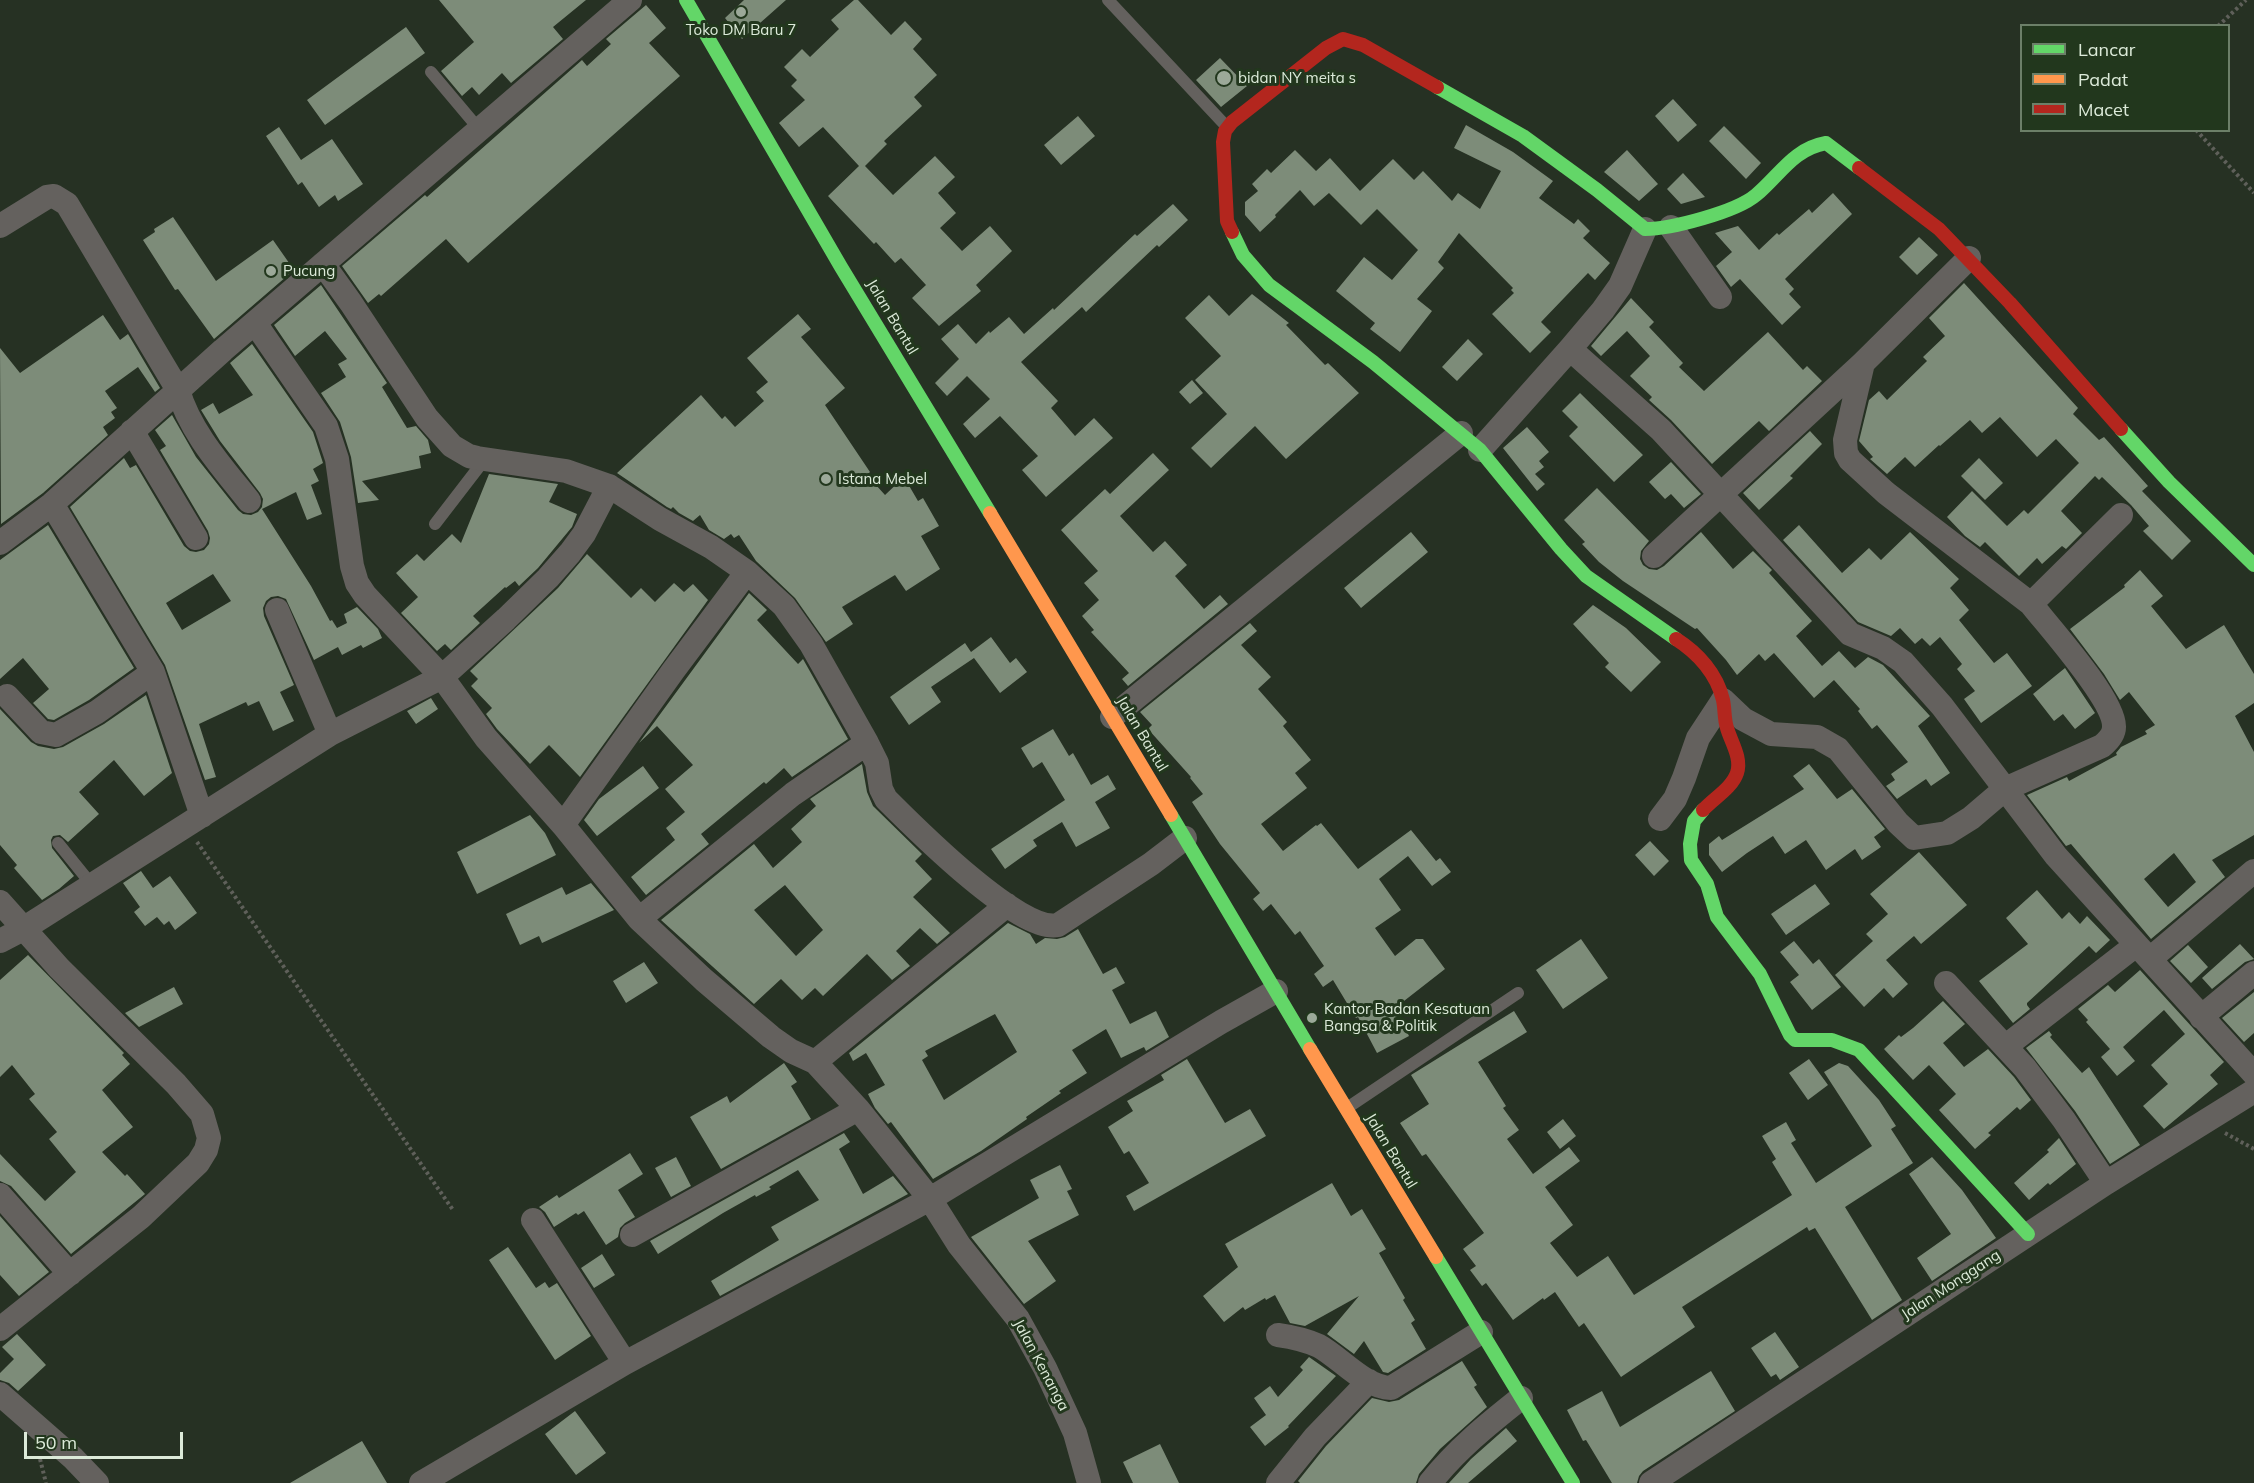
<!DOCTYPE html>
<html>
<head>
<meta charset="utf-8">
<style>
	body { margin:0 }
	#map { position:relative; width:2254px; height:1483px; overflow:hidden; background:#263123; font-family:Mulish,sans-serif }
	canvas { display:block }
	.legend { position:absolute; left:2020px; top:24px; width:210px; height:108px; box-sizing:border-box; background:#22371d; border:2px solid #6c7f68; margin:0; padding:8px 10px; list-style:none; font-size:18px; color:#dcead9 }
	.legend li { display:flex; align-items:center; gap:12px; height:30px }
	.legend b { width:30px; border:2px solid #6c7f68 }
	.scale { position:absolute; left:24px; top:1432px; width:159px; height:27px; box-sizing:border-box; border:3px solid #dcead9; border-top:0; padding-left:8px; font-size:18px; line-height:21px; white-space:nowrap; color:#dcead9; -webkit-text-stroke:4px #22371d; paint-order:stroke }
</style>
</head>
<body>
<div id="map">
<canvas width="2254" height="1483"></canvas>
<ul class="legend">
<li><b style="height:8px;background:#63d668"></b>Lancar</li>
<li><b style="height:8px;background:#ff974d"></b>Padat</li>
<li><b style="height:8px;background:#b3261e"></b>Macet</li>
</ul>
<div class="scale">50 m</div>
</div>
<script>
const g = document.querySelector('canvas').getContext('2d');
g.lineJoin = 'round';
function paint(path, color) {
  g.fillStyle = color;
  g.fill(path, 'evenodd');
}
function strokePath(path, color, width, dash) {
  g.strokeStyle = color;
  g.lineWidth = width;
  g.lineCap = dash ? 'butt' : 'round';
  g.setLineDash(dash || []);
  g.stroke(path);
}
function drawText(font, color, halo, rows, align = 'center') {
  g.font = font + ' Mulish,sans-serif';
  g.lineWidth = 6;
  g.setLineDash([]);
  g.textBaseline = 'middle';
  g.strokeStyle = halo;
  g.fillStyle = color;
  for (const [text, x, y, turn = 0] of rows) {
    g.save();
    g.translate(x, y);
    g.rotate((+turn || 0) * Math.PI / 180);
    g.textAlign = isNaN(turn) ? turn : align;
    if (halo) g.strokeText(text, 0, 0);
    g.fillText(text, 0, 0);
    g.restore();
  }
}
paint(new Path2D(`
	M439,0H586L553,27L563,39L511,83L502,73L479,95L472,87L462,96L441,71L474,42Z
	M744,0H786L742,39L725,18Z
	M854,0H858L891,35L905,21L922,39L913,49L937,75L914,97L922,106L884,141L887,144L865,166L893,195L935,156L955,177L938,193L956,213L940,228L962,251L990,226L1012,251L976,285L981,291L939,326L912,298L926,285L901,258L895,263L876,242L874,244L828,196L859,166L823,127L799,147L779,123L805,100L791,86L797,80L784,67L802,49L810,57L839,29L831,20Z
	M646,5L666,28L649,43L680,76L468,263L446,239L381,296L379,294L368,303L342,266L425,195L427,197L582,60L587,66L611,44L606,39Z
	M406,27L425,53L325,125L307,100Z
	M1220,58L1247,86L1221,107L1196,80Z
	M1673,99L1697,125L1678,142L1655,116Z
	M1078,116L1095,136L1061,165L1044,145Z
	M1466,125L1513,152L1553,181L1539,198L1574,224L1578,219L1590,231L1583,238L1610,263L1595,280L1588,273L1541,322L1551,332L1530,353L1492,314L1514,293L1511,290L1513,288L1459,233L1438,262L1444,268L1417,299L1432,311L1400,352L1370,329L1375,323L1336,291L1364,257L1392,280L1418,250L1377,209L1361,225L1329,193L1314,206L1300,190L1275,215L1276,217L1260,232L1245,215V202L1258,191L1252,184L1267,169L1271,173L1295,150L1316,171L1330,158L1360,191L1393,159L1414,180L1423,171L1452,201L1458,193L1480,209L1501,171L1454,148Z
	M1724,126L1761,163L1746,179L1709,141Z
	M279,127L301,160L332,139L363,184L338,201L335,195L319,207L302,182L298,185L266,136Z
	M1627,150L1658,184L1639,201L1604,172Z
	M1683,173L1705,197L1681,204L1667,189Z
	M1833,193L1852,214L1785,279L1794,289L1789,294L1801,307L1782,325L1740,279L1731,287L1716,266L1732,252L1715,233L1738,226L1759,250L1777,233L1779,235L1809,209L1812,213Z
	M1173,204L1188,220L1159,247L1157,245L1086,312L1082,307L1021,362L1058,401L1051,408L1075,436L1094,418L1113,438L1046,497L1022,470L1038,456L1000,416L975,438L963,424L990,399L967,376L947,396L935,383L959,359L941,339L958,324L976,344L989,331L990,333L1009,317L1024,334L1053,308L1054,310L1135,234L1137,236Z
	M173,217L216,281L273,240L294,270L214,339L178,289L175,290L143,240L155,232L154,229Z
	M1919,237L1938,255L1917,275L1899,257Z
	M1964,283L2078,408L2073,414L2099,440L2104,437L2148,486L2142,491L2191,541L2172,560L2143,531L2149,526L2131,505L2102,477L2099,480L2095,476L2061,511L2082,533L2066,549L2062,546L2042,564L2037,558L2019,576L1985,542L1980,547L1965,536L1947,517L1972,491L2007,526L2024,510L2028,514L2079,463L2056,439L2037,457L2000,417L1982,433L1970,420L1940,446L1939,445L1915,467L1905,457L1887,474L1870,459L1873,457L1859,441L1869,400L1879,391L1887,400L1927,361L1923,357L1945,336L1929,318Z
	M321,285L387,383L382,387L407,428L416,426L428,440L431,453L419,456L421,468L362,481L379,500L358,503L351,457L340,422L321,393L346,377L338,364L347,359L325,331L295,356L274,325Z
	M1252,294L1289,323L1286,325L1325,365L1328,363L1359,393L1286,459L1255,426L1211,468L1191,448L1227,414L1195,380L1221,356L1185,318L1209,295L1229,316Z
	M1631,298L1654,322L1649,327L1683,363L1679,367L1704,391L1768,332L1803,370L1807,366L1822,381L1769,431L1759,421L1712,464L1671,420L1649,400L1652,397L1630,376L1650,356L1627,331L1601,356L1591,346Z
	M798,314L811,329L801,337L845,388L825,405L870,472L867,475L885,495L904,477L918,501L923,498L939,526L921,536L940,569L906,591L895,575L842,607L853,624L826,642L795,598L756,561L739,535L734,538L731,534L724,539L709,530L700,515L693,521L679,513L673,507L671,509L667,507L617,473L701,395L722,419L725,416L735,427L764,401L756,392L768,382L747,358Z
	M103,315L120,340L128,334L160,388L155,392L138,367L105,391L117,408L111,412L115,418L103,427L108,435L43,493L1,524L0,348L20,373Z
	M1468,339L1483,354L1457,381L1442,367Z
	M252,344L313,432L323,463L313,469L319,481L311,485L322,514L307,520L296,492L262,509L311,586L330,621L332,620L337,628L347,623L344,614L357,607L378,629L382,638L363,648L361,645L342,655L338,647L314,660L286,599L278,596L271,597L266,601L263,608L264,616L294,685L280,692L294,721L273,731L259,701L248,706L246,702L199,724L216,777L205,780L165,665L70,507L124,458L130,468L136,465L184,546L190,551L196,552L204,550L209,544L210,538L208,531L160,450L166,446L155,430L172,415L196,457L238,510L243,514L251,515L258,512L262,507L263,499L260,493L220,441L201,410L213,403L219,414L253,395L230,363ZM213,574L231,601L182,630L166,603Z
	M1192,380L1203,393L1190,404L1179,392Z
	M1580,393L1643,455L1614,482L1569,436L1578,427L1562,411Z
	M1527,427L1549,452L1539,461L1544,467L1535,474L1545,484L1537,491L1503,448Z
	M1810,431L1822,444L1790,476L1793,478L1759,510L1743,493Z
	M1153,453L1169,470L1120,516L1153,552L1165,541L1187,565L1175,576L1204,609L1220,595L1228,604L1128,686L1122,679L1129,673L1091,632L1094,630L1082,616L1099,600L1084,583L1098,571L1061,530L1105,489L1110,494Z
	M1979,458L2003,483L1985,500L1961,476Z
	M1671,462L1701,494L1684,508L1671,494L1665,499L1649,482Z
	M489,474L558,484L549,502L577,514L572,527L538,568L519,586L515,581L506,588L505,587L473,616L480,623L451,650L445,644L437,651L401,613L418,597L396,573L417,554L424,561L452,534L461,543Z
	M1597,488L1649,541L1641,551L1640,559L1643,565L1649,569L1657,570L1664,566L1701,532L1733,569L1753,551L1772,570L1769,573L1812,621L1796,636L1822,666L1839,651L1855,668L1868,657L1883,665L1930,716L1918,726L1950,773L1931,786L1926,779L1897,799L1886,786L1895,780L1891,774L1908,762L1877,725L1872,729L1858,711L1860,709L1834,680L1814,698L1774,653L1765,661L1759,654L1737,675L1726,660L1697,628L1695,629L1623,581L1599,562L1582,544L1585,542L1564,520Z
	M48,525L134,668L89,700L54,720L48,719L33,703L49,689L23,658L0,679V560Z
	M1799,525L1842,573L1869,548L1881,560L1910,532L1959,579L1950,588L1969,610L1959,620L1994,663L2007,653L2032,686L1981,723L1964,699L1975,691L1957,669L1962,664L1940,637L1930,646L1922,638L1915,644L1900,628L1891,636L1858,622L1783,540Z
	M1411,532L1428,552L1361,608L1344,588Z
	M587,554L631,598L641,588L655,602L674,583L684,592L693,584L708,600L580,777L549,745L530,764L497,729L486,714L492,708L471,686L478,679L470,671L558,588Z
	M2140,570L2163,596L2151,606L2186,649L2224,625L2254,674V703L2235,716L2254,752V835L2212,860L2225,877L2151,939L2071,844L2066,846L2027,795L2067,777L2069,781L2117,755L2116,753L2121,747L2147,734L2145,731L2155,725L2129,692L2120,700L2104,674L2070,629L2125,587L2124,585ZM2174,853L2196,882L2168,907L2144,879Z
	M749,593L767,610L757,620L798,664L803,659L848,739L792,777L784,768L766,784L764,782L701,834L709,844L646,895L631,877L675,840L666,828L685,812L665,789L693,765L657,726L639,743Z
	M1593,605L1626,628L1661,662L1631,692L1605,667L1609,663L1573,624Z
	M1250,623L1257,631L1241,645L1271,677L1258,689L1287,722L1283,726L1311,760L1295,773L1307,788L1261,824L1283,851L1316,825L1317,826L1321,823L1358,869L1411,830L1436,861L1440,858L1451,872L1432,886L1408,856L1379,879L1401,910L1375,928L1395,956L1416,939H1423L1445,969L1395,1008L1409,1036L1377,1053L1358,1017L1356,1018L1333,980L1323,987L1314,974L1324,966L1300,931L1295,935L1271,904L1263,911L1253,899L1260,893L1220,844L1192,802L1203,794L1190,778L1191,777L1148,729L1152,725L1140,712Z
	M991,637L1010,663L1016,658L1027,672L1000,693L974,658L931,687L941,702L909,725L890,697L965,643L971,652Z
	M2065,668L2095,713L2075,729L2063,714L2054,721L2033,694Z
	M146,695L172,773L144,796L114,760L79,792L99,814L68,842L60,835L53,836L51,840L52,848L74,876L59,889L42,900L14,868L17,865L0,845V709L31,742L38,746L54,749L63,747L104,724Z
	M431,698L438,709L416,724L407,711Z
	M1053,729L1069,756L1073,753L1091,785L1108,775L1116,789L1095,802L1110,828L1076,847L1062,822L1033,840L1037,846L1005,869L991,849L1065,800L1042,762L1033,768L1021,748Z
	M862,764L867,792L873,806L922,854L915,861L932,879L913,897L950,933L937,944L920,928L896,951L910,966L892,980L867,954L823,996L815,988L802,1000L781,979L754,1004L661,920L754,844L773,868L802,842L791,829L816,806L810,799ZM785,885L823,930L796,956L754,910Z
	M1809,764L1837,799L1852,789L1885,829L1874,837L1881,847L1862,860L1855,849L1826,870L1806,840L1785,854L1773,836L1747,853L1722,872L1709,855V844L1719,836L1722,840L1804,789L1793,776Z
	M643,766L659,788L597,836L584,820L599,799Z
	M530,815L545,833L556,855L477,894L457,852Z
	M1650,841L1669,861L1654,876L1635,855Z
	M1919,852L1967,905L1921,944L1914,936L1886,960L1908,984L1893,998L1884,988L1864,1007L1835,975L1873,941L1866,934L1888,914L1870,894Z
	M141,871L153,888L170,876L197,913L175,930L169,921L164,925L157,917L145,926L134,912L140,907L123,883Z
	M591,883L614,910L542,943L539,936L520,945L506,914L562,887L566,895Z
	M1815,884L1830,904L1786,935L1771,914Z
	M2037,890L2062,919L2069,912L2080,924L2087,916L2110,940L2096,953L2089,946L2027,1003V1005L2030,1009L2013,1023L1979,981L2028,944L2006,918Z
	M1008,923L1030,934L1036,944L1045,938L1057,939L1065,937L1078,929L1103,974L1116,967L1125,983L1112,990L1130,1024L1156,1011L1169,1037L1146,1051L1144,1047L1121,1058L1106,1029L1072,1050L1087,1073L1059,1091L1061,1093L1026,1117L1027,1119L981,1151L933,1179L891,1122L888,1124L875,1108L868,1094L885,1085L866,1053L853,1061L849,1053ZM995,1014L1017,1052L944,1100L922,1060L928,1056L925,1051Z
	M1581,939L1608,978L1563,1009L1536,970Z
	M1794,941L1813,964L1819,959L1841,987L1812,1010L1790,982L1799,975L1780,952Z
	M2240,944L2254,959L2245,962L2212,989L2202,978Z
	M2188,945L2208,967L2191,983L2170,961Z
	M28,955L124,1053L122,1055L130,1064L102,1090L133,1127L102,1152L125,1176L127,1174L145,1194L71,1254L11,1186L0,1181V1154L45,1201L76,1172L49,1139L57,1132L29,1099L35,1094L12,1065L0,1077V980Z
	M644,962L658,983L626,1003L613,981Z
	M2140,970L2224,1062L2210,1075L2218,1084L2164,1129L2143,1106L2168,1084L2151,1065L2185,1034L2164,1010L2123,1047L2135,1061L2117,1076L2101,1057L2110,1049L2086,1022L2088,1020L2078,1009L2108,985L2115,992Z
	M174,987L183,1004L139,1027L125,1013Z
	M2254,992V1033L2244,1042L2222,1018Z
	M1943,1001L1965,1024L1943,1043L1964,1067L1988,1049L2014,1077L2031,1100L2020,1110L2017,1107L1988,1133L1991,1135L1975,1149L1939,1110L1956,1094L1929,1065L1913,1080L1884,1049L1899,1035L1901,1037L1913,1028Z
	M1514,1011L1527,1032L1478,1062L1506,1106L1503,1108L1519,1130L1507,1139L1533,1174L1569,1147L1580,1161L1545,1187L1573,1225L1550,1243L1577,1277L1608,1256L1634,1295L1792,1195L1772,1162L1776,1159L1762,1136L1786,1122L1796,1140L1791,1143L1816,1183L1872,1146L1824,1072L1839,1063L1848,1066L1879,1100L1896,1126L1891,1129L1913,1163L1845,1207L1902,1300L1872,1320L1815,1228L1809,1231L1807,1227L1682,1307L1695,1327L1621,1377L1584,1323L1579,1327L1555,1292L1544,1300L1543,1298L1513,1320L1486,1283L1482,1286L1470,1270L1476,1266L1463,1249L1484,1233L1426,1154L1422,1156L1400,1123L1429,1104L1411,1075Z
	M2049,1031L2052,1035L2050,1037L2082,1073L2089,1067L2140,1145L2110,1164L2075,1111L2026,1048Z
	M1187,1059L1225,1123L1250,1109L1266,1136L1134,1211L1126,1196L1149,1183L1129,1151L1124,1154L1108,1127L1133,1111L1127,1101L1164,1080L1161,1075Z
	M1809,1059L1828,1085L1808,1100L1789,1073Z
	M784,1063L797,1082L791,1086L811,1119L721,1169L690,1117L727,1096L730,1103Z
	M1563,1119L1576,1136L1560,1149L1547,1132Z
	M844,1133L850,1142L839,1149L863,1194L893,1176L908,1194L720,1296L711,1281L779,1240L771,1227L819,1200L798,1170L769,1187L771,1189L756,1197L755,1195L723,1213L658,1254L650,1241Z
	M2059,1138L2076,1164L2050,1185L2048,1183L2029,1200L2014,1183L2049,1152L2047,1150Z
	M630,1153L643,1174L618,1190L635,1217L625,1223L620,1228L618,1237L606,1245L584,1211L578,1215L576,1213L554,1227L545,1212L539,1207L557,1195L559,1198Z
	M676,1157L691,1186L671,1197L655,1168Z
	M1932,1157L1962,1190L1996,1238L1932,1281L1917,1258L1951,1234L1909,1174Z
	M1060,1165L1072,1189L1067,1191L1079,1215L1028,1241L1056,1281L1024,1304L971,1237L1039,1198L1030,1180Z
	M1332,1183L1351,1216L1362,1209L1386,1249L1379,1253L1405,1298L1403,1300L1415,1320L1411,1323L1426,1349L1388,1373L1383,1372L1364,1341L1354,1354L1327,1334L1359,1296L1305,1326L1290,1323L1275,1295L1266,1300L1265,1298L1245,1310L1243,1307L1224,1322L1203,1296L1238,1267L1225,1244Z
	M0,1216L49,1272L19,1296L0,1275Z
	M508,1247L536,1288L545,1282L549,1288L557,1283L591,1336L555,1360L489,1260Z
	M602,1254L615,1275L594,1288L581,1268Z
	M1775,1332L1799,1367L1780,1380L1776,1374L1771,1377L1751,1348Z
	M17,1334L46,1365L18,1391L9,1383L0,1380V1373L14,1359L2,1347Z
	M1309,1357L1336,1376L1288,1426L1289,1427L1265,1446L1250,1427L1266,1415L1254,1398L1270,1386L1278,1397L1303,1370L1300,1367Z
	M1462,1361L1477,1385L1474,1387L1487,1407L1440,1449L1419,1474L1416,1483H1300L1298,1481L1326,1446L1372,1398L1389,1402L1399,1400Z
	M1711,1371L1735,1411L1643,1471L1639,1476L1637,1483H1612L1586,1440L1583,1441L1567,1410L1602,1391L1620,1427Z
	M575,1411L606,1453L576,1475L545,1434Z
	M1506,1428L1517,1441L1468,1483H1449L1471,1459Z
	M362,1441L387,1483H290Z
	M1160,1444L1179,1483H1133L1123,1462Z`), '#7d8c79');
strokePath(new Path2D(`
	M2218,26L2246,0
	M2196,130L2254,193
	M197,842L453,1210
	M2225,1133L2254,1149
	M40,1459L46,1483`), '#5f605a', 4, [3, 3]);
strokePath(new Path2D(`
	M1108,0L1226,126
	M431,72L479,129
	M435,524L485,459
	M58,843L92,885
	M1347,1108L1518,993`), '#64615e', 12);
strokePath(new Path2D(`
	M0,226L47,197L54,196L67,204L178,390C190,432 223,468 249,501
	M1671,227L1720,297
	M323,264L351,303L427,418L452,446L469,456L477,458L566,471L609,486L660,519L711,547L747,572L784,606L811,644L867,743L877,763L881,789L886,799C914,827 1020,934 1058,925L1151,864L1185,838
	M255,323L326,426L337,459L352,566L357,583L365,595L442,677L486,738L563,825L639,919L704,980L771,1037L791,1051L815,1062L858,1109L930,1199L959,1245L1018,1319L1045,1368L1075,1433L1089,1483
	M1570,349L1603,310L1620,286L1645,229
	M1863,363L1845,440L1846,453L1850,460L1886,493L2031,604
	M132,431L196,538
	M1480,450L1570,349L1661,430L1850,634L1883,648L1903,662L1942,706L2056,856L2254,1074
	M52,504L153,672L202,816
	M0,543L52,504L223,350L630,0
	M1654,556L1863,363L1969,258
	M277,610L330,734
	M7,696L41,732L56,735L97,712L153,672
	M1112,717L1461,433
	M1660,819L1675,799L1684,778L1698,738L1723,700L1743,719L1771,734L1817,737L1838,749L1898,823L1914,838L1947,833L1971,818L2005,789L2102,746C2108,741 2114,735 2114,727C2115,700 2049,627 2031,604L2121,515
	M563,825L673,671L747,572
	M0,902L59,968L176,1084L202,1114L209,1138L206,1150L198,1163L141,1217L0,1329
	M639,919L793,794L867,743
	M0,941L23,929L330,734L442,677L506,619L548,578L570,553L584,534L609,486
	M2150,959L2254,871
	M1946,983L2025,1068L2064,1120L2106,1183
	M2201,1017L2254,973
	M2006,1046L2136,945
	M815,1062L1007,905
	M0,1195L70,1274
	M533,1220L625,1363
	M632,1235L858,1109
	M1278,1335C1292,1337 1306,1340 1319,1346C1342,1359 1364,1387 1391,1388L1481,1332
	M0,1394L73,1458L97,1483
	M421,1483L625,1363L930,1199L1221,1022L1276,991
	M1278,1483L1315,1437L1369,1381
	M1430,1483C1456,1450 1488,1424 1521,1398
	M1651,1483L2106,1183L2254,1091`), '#64615e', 24);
strokePath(new Path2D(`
	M686,0L841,267L990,513
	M1437,87L1523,136L1597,190L1645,229C1671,229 1736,212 1756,195C1780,175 1793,149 1826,143L1859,168
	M1232,232L1243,255L1269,285L1373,362L1480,450L1561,549L1586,576L1676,639
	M2121,429L2169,482L2254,565
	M1703,810L1694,821L1690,844L1691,860L1707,884L1717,917L1760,974L1790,1035L1795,1040H1832L1859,1050L2028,1234
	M1171,815L1310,1049
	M1436,1257L1573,1483`), '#63d668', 14);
strokePath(new Path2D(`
	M990,513L1171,815
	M1310,1049L1436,1257`), '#ff974d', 14);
strokePath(new Path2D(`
	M1859,168L1939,229L2010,303L2121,429
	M1232,232L1227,221L1223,142L1225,131L1232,122L1326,48L1343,39L1363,45L1437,87
	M1676,639C1698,653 1717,674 1723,700C1725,709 1724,719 1727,728C1731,742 1742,758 1737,773C1732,788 1714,798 1703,810`), '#b3261e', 14);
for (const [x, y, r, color] of [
	[741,12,6,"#9ca999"],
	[1224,78,8,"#9ca999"],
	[271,271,6,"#9ca999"],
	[826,479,6,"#9ca999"],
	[1312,1018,6,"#9ca999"]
]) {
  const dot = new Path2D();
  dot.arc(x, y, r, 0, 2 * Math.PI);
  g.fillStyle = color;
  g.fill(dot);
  strokePath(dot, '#22371d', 2);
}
drawText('15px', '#dcead9', '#22371d', [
	["Toko DM Baru 7",741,30,"center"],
	["bidan NY meita s",1238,78],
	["Pucung",283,271],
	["Istana Mebel",838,479],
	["Kantor Badan Kesatuan",1324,1009],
	["Bangsa & Politik",1324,1026]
], 'left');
drawText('15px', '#dcead9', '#22371d', [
	["Jalan Bantul",892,317,59],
	["Jalan Bantul",1142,734,59],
	["Jalan Bantul",1391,1151,59],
	["Jalan Monggang",1951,1285,-33],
	["Jalan Kenanga",1041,1365,62]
]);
</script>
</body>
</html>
